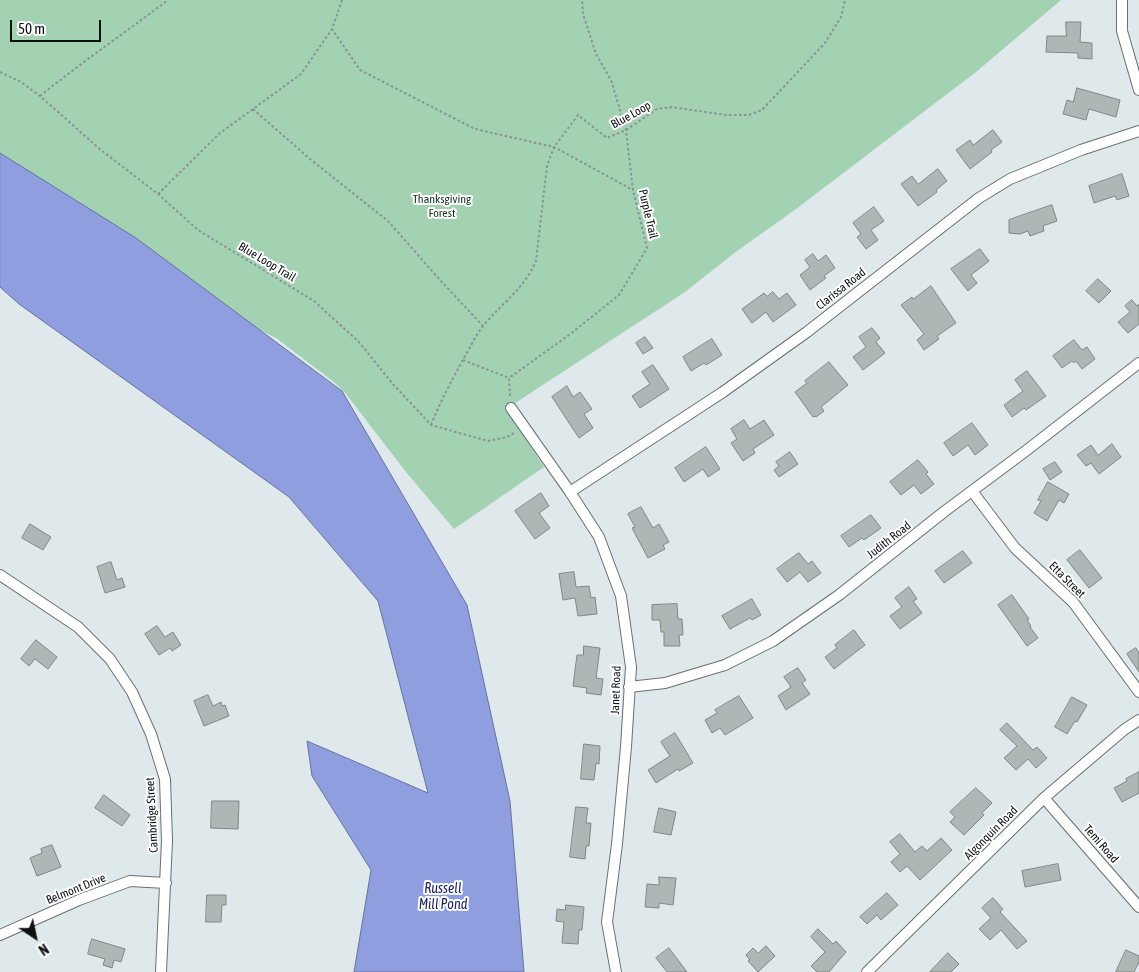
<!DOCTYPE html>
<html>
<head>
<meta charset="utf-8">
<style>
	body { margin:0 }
	#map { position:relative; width:1139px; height:972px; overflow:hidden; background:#dfe8ea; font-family:"Asap Condensed",sans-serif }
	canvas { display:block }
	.north { position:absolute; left:10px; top:912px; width:50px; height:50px; -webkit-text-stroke:4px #fff; paint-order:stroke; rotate:146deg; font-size:14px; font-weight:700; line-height:20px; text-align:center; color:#0d1011 }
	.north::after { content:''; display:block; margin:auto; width:18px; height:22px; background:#0d1011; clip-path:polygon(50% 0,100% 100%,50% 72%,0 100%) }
	.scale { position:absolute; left:10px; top:20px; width:91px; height:22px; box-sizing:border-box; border:2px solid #0d1011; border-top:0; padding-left:6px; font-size:15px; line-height:18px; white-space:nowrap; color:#0d1011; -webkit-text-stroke:4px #fff; paint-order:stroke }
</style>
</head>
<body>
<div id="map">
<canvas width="1139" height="972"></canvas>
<div class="north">N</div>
<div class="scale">50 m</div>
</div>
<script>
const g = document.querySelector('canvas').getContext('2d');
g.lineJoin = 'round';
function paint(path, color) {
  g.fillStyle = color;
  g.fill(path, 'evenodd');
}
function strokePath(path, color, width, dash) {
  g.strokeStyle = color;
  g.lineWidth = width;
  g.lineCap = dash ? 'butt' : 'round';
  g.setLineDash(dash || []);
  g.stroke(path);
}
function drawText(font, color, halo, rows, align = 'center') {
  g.font = font + ' "Asap Condensed",sans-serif';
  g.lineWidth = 4;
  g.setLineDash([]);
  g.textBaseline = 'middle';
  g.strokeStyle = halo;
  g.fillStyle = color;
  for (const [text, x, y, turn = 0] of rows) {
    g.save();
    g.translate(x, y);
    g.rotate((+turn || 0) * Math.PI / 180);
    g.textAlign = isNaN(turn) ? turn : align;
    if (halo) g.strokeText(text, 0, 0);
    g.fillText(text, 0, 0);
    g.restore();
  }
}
paint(new Path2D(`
	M0,0H1061L976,72L796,209L737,251L685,292L506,409L544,467L454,529L406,472L346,394L334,382L276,338L246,323L0,163Z`), '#a3d2b2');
const water = new Path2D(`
	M0,153L136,238L342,391L467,605L510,801L524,972H354L371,870L312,776L307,741L428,793L378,601L289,497L19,304L0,287Z`);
paint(water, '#8e9ede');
strokePath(water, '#6773a0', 1);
const building = new Path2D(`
	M1066,22H1081L1080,42L1092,43V59L1078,58V53L1046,52L1047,36H1066Z
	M1077,88L1120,100L1116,117L1089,109L1086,120L1063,114L1067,100L1073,102Z
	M993,130L1002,142L991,150L992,152L970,169L956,150L970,140L973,145Z
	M938,169L947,181L936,190L937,192L918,206L901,184L912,176L918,184Z
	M1122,174L1129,196L1117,200L1115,196L1094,203L1089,186Z
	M1052,205L1057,221L1043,226L1044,231L1030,236L1028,231L1020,234L1009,233V220Z
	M874,207L884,221L871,230L878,240L866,249L857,237L861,234L853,223Z
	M980,249L989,261L971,275L977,283L968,291L951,269Z
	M813,254L818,261L826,255L835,268L824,276L826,278L810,290L800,275L810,267L805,260Z
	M1098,279L1111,291L1099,303L1086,291Z
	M931,286L956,323L937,336L939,339L924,350L917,340L924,334L901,305L912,297L913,299Z
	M773,292L779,299L787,293L796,305L773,322L766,312L752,323L742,309L764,293L767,296Z
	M1132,300L1137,306L1139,304V324L1128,333L1118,322L1130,312L1125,306Z
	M872,328L880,338L876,342L885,353L863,370L853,357L866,347L859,337Z
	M645,337L653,348L643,354L636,343Z
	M712,339L722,355L706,365L704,363L691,371L683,357Z
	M1074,340L1082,350L1087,347L1095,359L1082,369L1076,361L1074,363L1072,361L1062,368L1053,356Z
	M829,362L848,385L821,407L824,411L816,417L815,416L813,417L795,392L807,383L805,381Z
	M653,365L669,389L640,408L632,396L650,384L642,372Z
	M1027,371L1046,396L1026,410L1024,408L1012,417L1004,405L1023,391L1015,380Z
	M567,386L573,397L580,392L592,409L584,414L593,428L579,438L552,397Z
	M744,420L750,429L764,420L774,435L753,449L755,453L743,461L731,443L737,439L731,429Z
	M972,423L988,445L975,455L968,445L953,456L944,443Z
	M1112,444L1121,457L1099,474L1091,463L1086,466L1077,455L1091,445L1098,455Z
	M706,447L720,469L708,477L703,469L684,482L675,468Z
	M790,452L798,464L779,477L774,470L779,466L776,462Z
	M918,460L928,472L926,474L934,484L921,494L914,485L901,495L890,482Z
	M1055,462L1062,472L1050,480L1043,469Z
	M1048,482L1069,494L1064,503L1059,500L1047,521L1034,513L1041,501L1038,500Z
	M541,493L549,506L539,513L550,528L535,539L515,511Z
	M641,507L653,528L659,524L669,542L663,545L665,549L648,558L632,528L635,527L628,514Z
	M871,515L881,528L864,540L862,538L849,547L841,536Z
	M30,524L51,537L43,550L22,538Z
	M1080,550L1102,578L1089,588L1067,560Z
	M963,551L972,563L944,583L935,571Z
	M799,553L808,564L812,561L821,573L808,582L800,572L787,582L777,569Z
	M111,562L117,580L122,578L125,587L105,593L97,567Z
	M574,572L576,587L589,586L591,598L595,597L597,614L578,616L575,598L563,600L559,574Z
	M909,587L917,599L913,601L922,613L900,629L890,616L902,607L895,598Z
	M1012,595L1029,619L1027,620L1031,626L1030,627L1038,638L1027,646L998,605Z
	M752,599L761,615L752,620L750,618L730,629L722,616Z
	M677,604L678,619H682L683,635H679L680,646H664V632H661L660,620H652V605Z
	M157,626L165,637L173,632L181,645L172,651L170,648L159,655L145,634Z
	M854,630L865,645L834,669L825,657L837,648L835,645Z
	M36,640L57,657L48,669L35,659L29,666L21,659Z
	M584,646L600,648L596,678L603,679L601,695L586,693L587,688L573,686L577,655H583Z
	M1136,648L1139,653V672L1127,654Z
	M798,668L806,680L802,683L810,694L786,710L778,696L791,687L784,677Z
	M208,695L213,706L221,702L222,706L225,705L229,716L204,726L194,701Z
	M739,696L753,718L725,735L720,728L712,733L705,720L717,713L715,710Z
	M1072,697L1087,705L1077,722L1075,721L1067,734L1055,727Z
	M1007,723L1033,750L1037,747L1047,758L1036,768L1028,759L1016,770L1004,758L1017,746L1000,730Z
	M675,733L693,763L679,771L678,769L656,783L648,770L670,756L661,742Z
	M584,744L600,746L599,764L596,763L594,780L581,779Z
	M1139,772V793L1122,802L1114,788L1127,781L1126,779Z
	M976,788L992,803L982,813L984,815L964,835L950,822L955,817L950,812Z
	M104,795L130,815L122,826L95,808Z
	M212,801H239L238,829L211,828Z
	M576,807L588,808L586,823H591L589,846H586L585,859L570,857Z
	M659,808L676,812L671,835L654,832Z
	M900,834L915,852L922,846L927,851L941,838L952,850L920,880L907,866L900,872L891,862L900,854L890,842Z
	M52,845L61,867L37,876L30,858L42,853L41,849Z
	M1058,864L1061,880L1025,887L1022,871Z
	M659,877L676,878L673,905L659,903V908L645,907L647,884L659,885Z
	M887,893L898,905L881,920L877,915L867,924L860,917Z
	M207,895H226V905H222L221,922H206Z
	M993,898L1003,909L1000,912L1027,941L1017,949L1001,930L990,940L979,929L991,918L982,908Z
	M566,905L584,907L582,930H579L578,944L562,943L564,922L556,921L557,909L565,910Z
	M818,929L833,944L836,941L846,952L829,972H817L811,966L825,952L811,937Z
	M92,939L125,949L121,962L114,960L112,968L103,965L105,959L88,954Z
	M766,946L775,956L758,972L748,961L750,960L746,955L753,948L758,953Z
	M669,948L687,972H667L656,958Z
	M1126,950L1139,956V962L1134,972H1116Z
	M948,953L959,964L951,972H930Z`);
paint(building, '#afb7b6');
strokePath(building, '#808886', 1);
const street = new Path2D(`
	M1122,0V31L1139,90
	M511,408L570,492L599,537L621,596L631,667L626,747L617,844L607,922L616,972
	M972,491L1015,548L1073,602L1139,692
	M570,492L723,392L807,332L979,198L1010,179L1081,150L1139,131
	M0,575L78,627L110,659L132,692L151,734L165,779L167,841L161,972
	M629,687L665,683L725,665L773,641L839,595L945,511L1027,450L1139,363
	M1044,798L1139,907
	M0,935L79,900L130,881L166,883
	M867,972L1044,798L1125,729L1139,720`);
strokePath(street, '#697072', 12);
strokePath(new Path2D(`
	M342,0L332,29L360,70L475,129L554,147L633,190
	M0,72L21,82L40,96L101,150L158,194L198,230L314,301L359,342L392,383L431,425L488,441L507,437L516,432
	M40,96C82,62 126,32 168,0
	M253,109L310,159L388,221L440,280L483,326
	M158,194L220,133L301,74L332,29
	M463,360L509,378
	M510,396L509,378L569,335L619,295L647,248L633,190L626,130L611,80L596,54L583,14L582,0
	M431,425C441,400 453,378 465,356C471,346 476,335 483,326C502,303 524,289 536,261L547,166L554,147L578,115L607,138L626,130L657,109L671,107L726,115H749L762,110L825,43L841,17L845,0`), '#8a9192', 2, [2.5, 2.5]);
strokePath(street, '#fff', 10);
drawText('12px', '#0d1011', '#fff', [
	["Blue Loop",631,115,-29],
	["Purple Trail",648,214,77],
	["Blue Loop Trail",267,262,31],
	["Clarissa Road",841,289,-38],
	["Judith Road",889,540,-38],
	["Etta Street",1067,580,45],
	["Janet Road",616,690,-88],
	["Cambridge Street",152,815,-93],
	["Algonquin Road",991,833,-45],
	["Temi Road",1101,844,49],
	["Belmont Drive",76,889,-22]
]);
drawText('12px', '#143320', '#fff', [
	["Thanksgiving",442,199],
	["Forest",442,213]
]);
drawText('italic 14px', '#1b206a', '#fff', [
	["Russell",443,889],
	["Mill Pond",443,905]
]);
</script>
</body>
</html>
